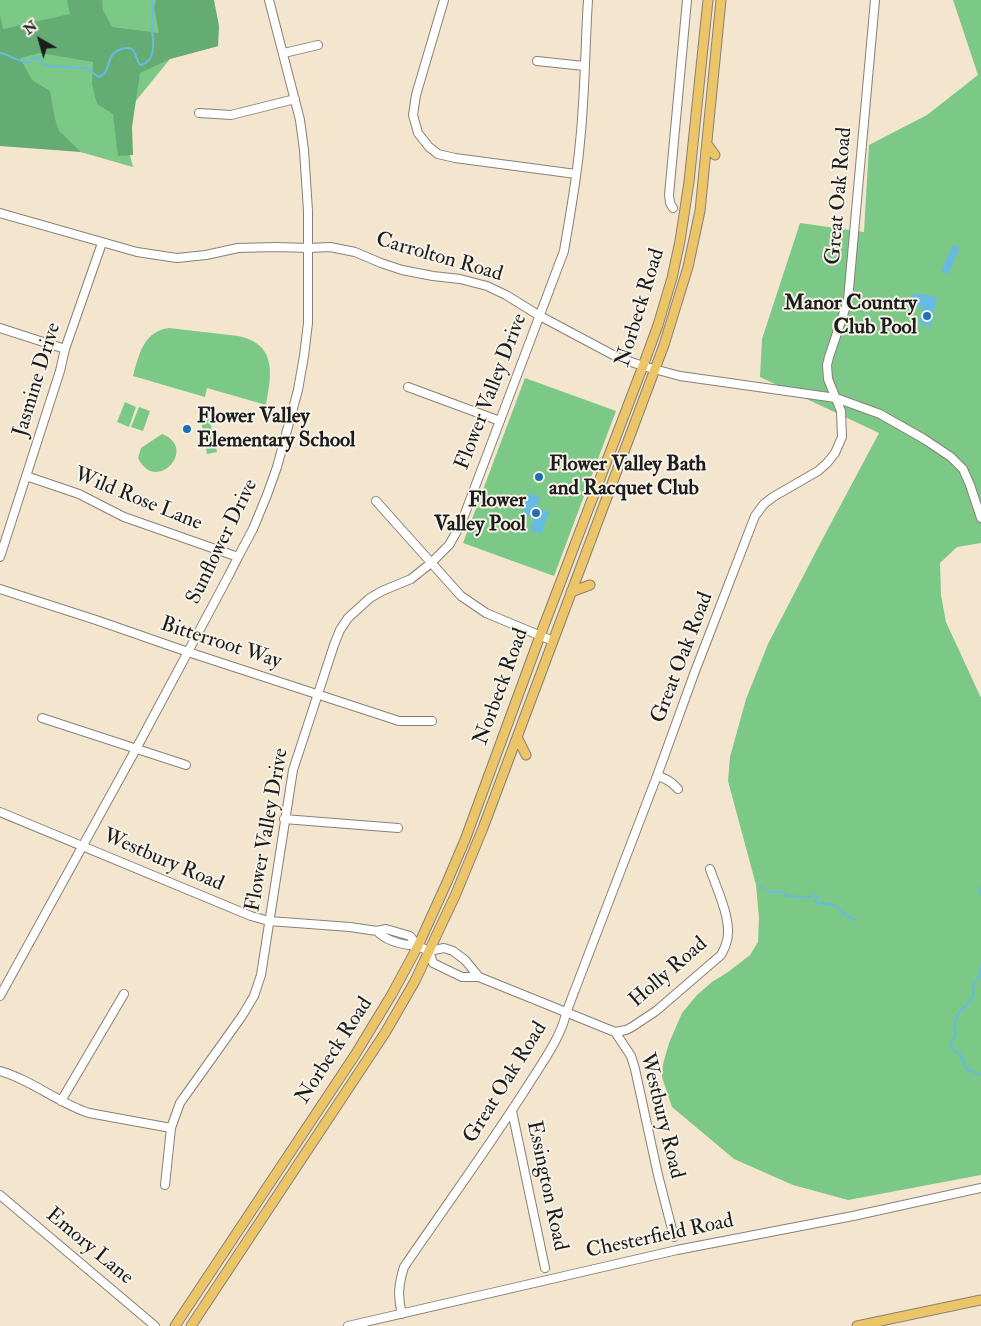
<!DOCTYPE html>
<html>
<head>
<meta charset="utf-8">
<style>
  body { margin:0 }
  #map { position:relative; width:981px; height:1326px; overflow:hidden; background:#f4e5cf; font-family:"IM FELL Double Pica",serif }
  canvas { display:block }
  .north { position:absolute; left:15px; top:15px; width:50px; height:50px; -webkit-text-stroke:4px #f7f3e8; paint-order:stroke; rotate:322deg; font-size:14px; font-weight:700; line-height:20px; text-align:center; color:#1c1c1c }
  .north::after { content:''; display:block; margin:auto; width:18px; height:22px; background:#1c1c1c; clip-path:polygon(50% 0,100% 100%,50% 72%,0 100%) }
</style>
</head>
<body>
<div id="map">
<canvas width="981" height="1326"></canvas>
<div class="north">N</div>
</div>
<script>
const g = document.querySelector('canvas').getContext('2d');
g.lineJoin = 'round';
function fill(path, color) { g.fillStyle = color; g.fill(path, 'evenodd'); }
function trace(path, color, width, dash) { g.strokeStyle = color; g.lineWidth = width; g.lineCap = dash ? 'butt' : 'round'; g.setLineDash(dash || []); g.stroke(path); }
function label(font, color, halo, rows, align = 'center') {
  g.font = font + ' "IM FELL Double Pica",serif'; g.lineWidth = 4; g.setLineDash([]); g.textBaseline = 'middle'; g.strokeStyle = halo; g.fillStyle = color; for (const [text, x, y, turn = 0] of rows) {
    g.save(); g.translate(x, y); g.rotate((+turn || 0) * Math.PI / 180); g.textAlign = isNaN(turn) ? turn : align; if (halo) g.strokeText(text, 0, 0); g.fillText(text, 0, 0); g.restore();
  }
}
const green = new Path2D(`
  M0,0H206L218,46L170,59L121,119L133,167L0,129Z
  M953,0H981V543L957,547L940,563L941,595L946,622L981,698V1175L848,1200L793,1185L734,1159L672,1107L662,1077L663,1064L669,1043L682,1013L697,995L712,982L728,972L750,955L758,942L759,918L756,885L728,781L730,757L746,699L768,644L822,540L879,433L760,377L762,339L800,223L864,232L869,145L927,115L978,75Z
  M169,328L238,336C277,344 272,374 266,405L207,388L205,397L133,376C139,354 144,331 169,328Z
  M525,378L616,411L554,576L463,543Z
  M125,402L136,407L129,427L117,422Z
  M139,407L150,411L143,431L131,427Z
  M209,417L217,452L207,454L201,420Z
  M162,434C199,448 156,495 138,458L141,448Z`);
const forest = new Path2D(`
  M67,0H102L103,10L112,27L159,33L154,8L156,0H214L219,26L218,46L170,59L140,73L132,127L133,155L118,156L113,114L97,104L92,84L93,62L40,53L20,58L32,80L50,91L55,119L59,131L81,152L0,146V15L3,29L70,14Z`);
const water = new Path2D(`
  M953,245L960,248L948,274L941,271Z
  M913,293L937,297L931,327L919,324L922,307L911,305Z
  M529,493L540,497L537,508L549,512L541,534L530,530L534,518L522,514Z`);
const stream = new Path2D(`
  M0,53C11,55 18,63 30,62L32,59L39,57L42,63L45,65L55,67L87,68L97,76L99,77C100,76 102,76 103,75C111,68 105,56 121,49C125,48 130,47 133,50C136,54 137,61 140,65H142C157,58 153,42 152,29C152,19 154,10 152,0
  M758,885L764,889
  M979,887L981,895
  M769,892H782L786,896L808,897L815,895L818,897L815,901L817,903L828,904L835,906L841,910L843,914L855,920
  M981,966L980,977L974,982L973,997L957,1015L954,1026L956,1035L951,1043L952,1049L960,1054L963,1061L967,1069L981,1075`);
const minor = new Path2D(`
  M444,0L416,95L413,115L418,133L429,147L438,154L455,158L576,174
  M284,53L318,45
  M537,61L584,66
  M199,113L231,115L295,99
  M673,208L670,203L669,195L687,0
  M0,213L137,252L177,258L206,255L238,248L276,247L309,248L330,247L355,252L381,263L402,270L433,276L460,279L487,286L506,295L540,316L617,357L643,366L680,376L836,398L880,414L924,439L951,457L963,469L970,485L981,518
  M0,328L65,349
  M408,387L500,421
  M26,476L79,494L124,517L238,557
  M376,501L461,596L486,613L553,641
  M0,557L60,371L65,349L102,243
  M0,589L96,620L188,652L399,721H432
  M42,718L186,765
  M657,776C666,778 672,782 678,789
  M0,812L251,916L269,921L350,927L377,931L386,929L410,936L418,946L429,951L444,948L453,951L465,960L479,977
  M284,819L398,828
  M377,931C387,942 403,945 418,946
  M429,951L433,963L462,977H479L615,1032L631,1056L635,1069L658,1175L674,1237
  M0,996L136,749L229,575L238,557L253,529L267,495L277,467L298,390L304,356L308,323V211L304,150L300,120L269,0
  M615,1032L626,1030L632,1027L656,1011L721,955C723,951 725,948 726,944C734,923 717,890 710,869
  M0,1071C32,1080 58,1103 89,1113L171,1128
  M61,1101L124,994
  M512,1111L545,1268
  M165,1185L171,1128L180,1103L242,1016L254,996L261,975L293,770L334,645L340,630L348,618L370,598L382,591L411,579L431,563L449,545L461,524L564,251C570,215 577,178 580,142C585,95 585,47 588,0
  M0,1195L155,1326
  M402,1314C397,1296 399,1283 404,1267C445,1207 488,1148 527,1087C540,1066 562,1036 566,1013L657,776L694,674L755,516L764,504L773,497L818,471L827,463L835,453L842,437L841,411L828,379L827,365L829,357L848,300L875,0
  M348,1326L677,1250L853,1216L981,1188`);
const major = new Path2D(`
  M707,144L715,155
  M571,592L590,585
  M517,737L526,755
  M175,1326L355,1055L392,994L418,946L447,882L465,840L540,636L643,366L658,325L672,278L680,241L689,182L708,0
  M191,1326L385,1033L415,981L429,951L455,896L483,828L664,345L688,267L700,211L721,0
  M857,1326L981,1300`);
const markers = [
  [927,316,5,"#1f6fb2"],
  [187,429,5,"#1f6fb2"],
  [539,477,5,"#1f6fb2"],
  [536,513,5,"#1f6fb2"]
];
const streetNames = [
  ["Great Oak Road",840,196,-85],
  ["Carrolton Road",439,258,16],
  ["Norbeck Road",641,308,-73],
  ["Jasmine Drive",38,380,-73],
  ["Flower Valley Drive",492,392,-69],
  ["Wild Rose Lane",138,500,22],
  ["Sunflower Drive",223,542,-64],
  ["Bitterroot Way",221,644,18],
  ["Great Oak Road",683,658,-69],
  ["Norbeck Road",502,687,-70],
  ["Flower Valley Drive",268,830,-80],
  ["Westbury Road",163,861,23],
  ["Holly Road",669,973,-41],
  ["Norbeck Road",335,1051,-57],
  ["Great Oak Road",506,1083,-58],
  ["Westbury Road",661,1116,76],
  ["Essington Road",546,1186,78],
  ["Chesterfield Road",660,1237,-12],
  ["Emory Lane",89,1247,40]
];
const poiNames = [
  ["Manor Country",917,304],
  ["Club Pool",917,328],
  ["Flower Valley",197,417,"left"],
  ["Elementary School",197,441,"left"],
  ["Flower Valley Bath",549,465,"left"],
  ["and Racquet Club",549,489,"left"],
  ["Flower",526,501],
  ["Valley Pool",526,525]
];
fill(green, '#7cc887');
fill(forest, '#65ac74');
fill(water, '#67bbe3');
trace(stream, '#67bbe3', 2);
trace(minor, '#888076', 10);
trace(major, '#888076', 11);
trace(minor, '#fff', 8);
trace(major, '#edc569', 9);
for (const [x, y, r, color] of markers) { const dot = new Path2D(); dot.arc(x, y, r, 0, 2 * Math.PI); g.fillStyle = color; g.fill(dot); trace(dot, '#f7f3e8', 2); }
label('21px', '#1c1c1c', '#f7f3e8', streetNames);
label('bold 21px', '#1c1c1c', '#f7f3e8', poiNames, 'right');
</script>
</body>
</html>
